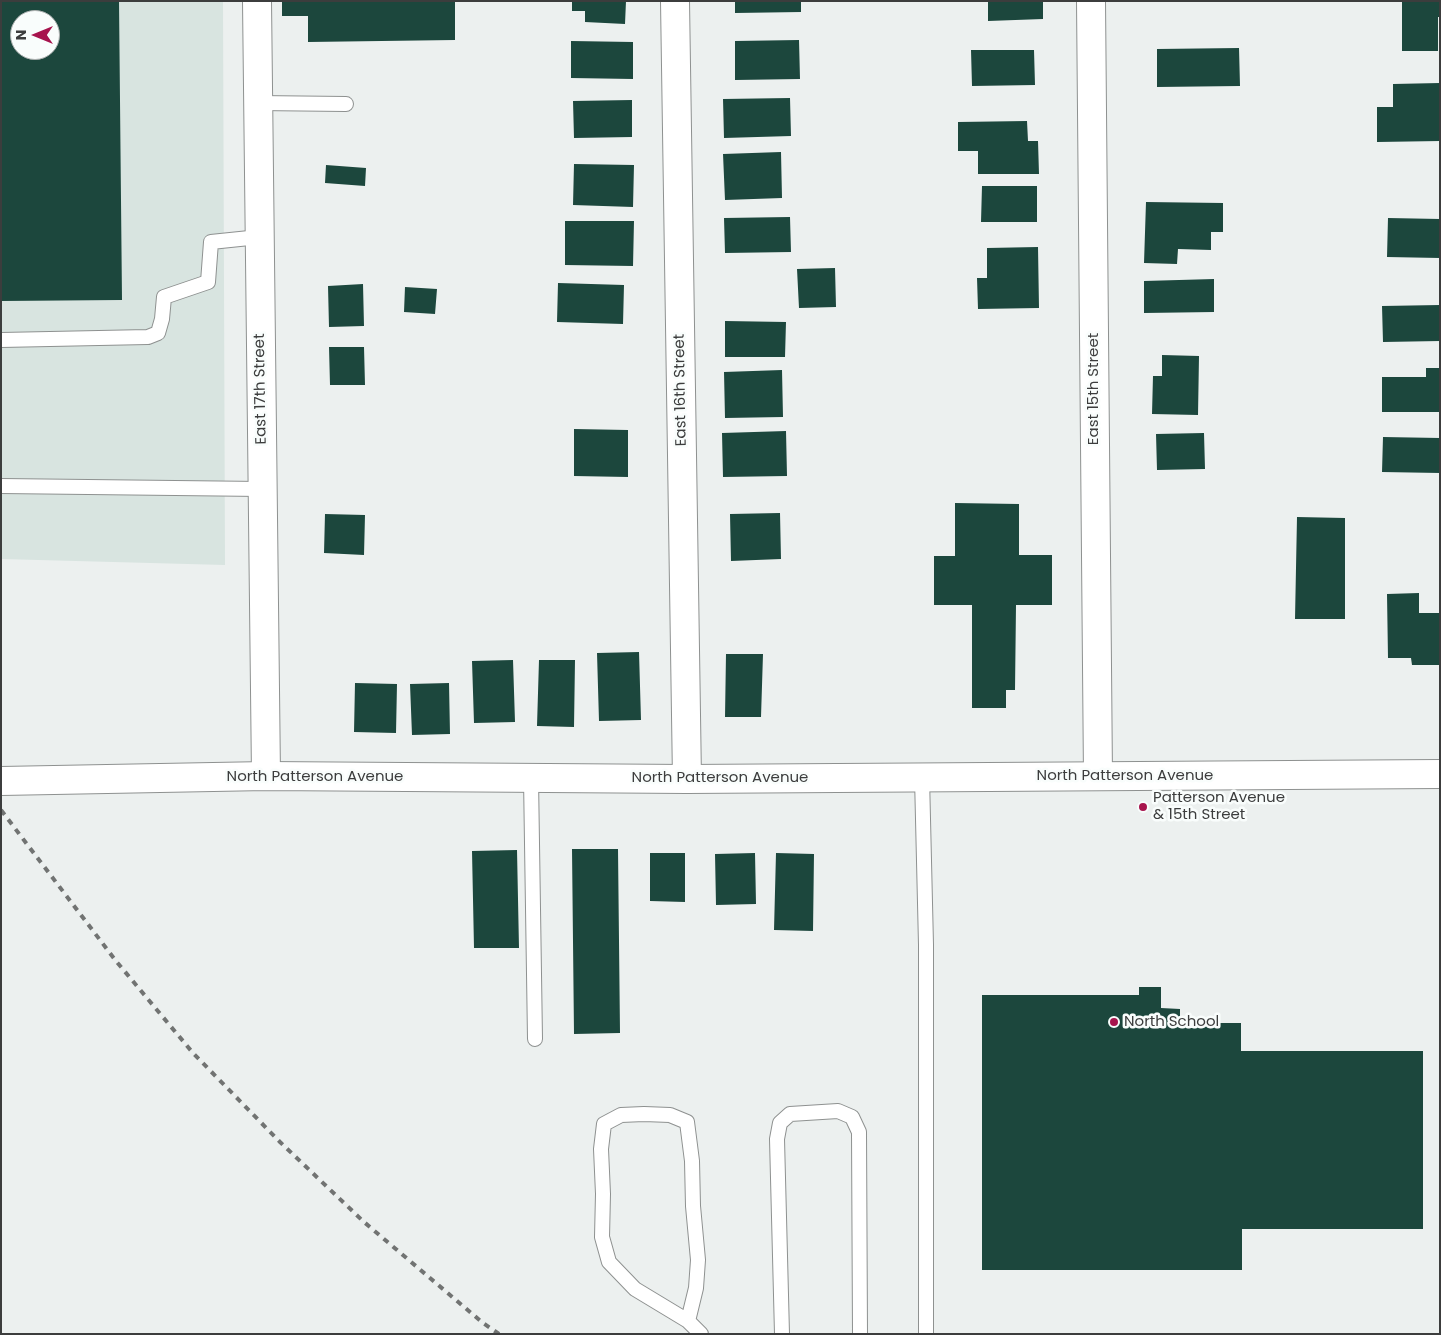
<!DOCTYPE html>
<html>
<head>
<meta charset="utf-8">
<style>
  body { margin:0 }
  #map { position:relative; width:1441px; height:1335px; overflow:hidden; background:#ecf0ef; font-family:Poppins,sans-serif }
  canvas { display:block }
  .frame { position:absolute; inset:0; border:2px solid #3c3d3d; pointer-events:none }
  .north { position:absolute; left:10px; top:10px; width:50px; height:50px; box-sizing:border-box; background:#f9fdfc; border:1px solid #adb0b0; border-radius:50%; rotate:270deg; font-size:14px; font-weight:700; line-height:20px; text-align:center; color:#3c3d3d }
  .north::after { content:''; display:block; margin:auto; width:18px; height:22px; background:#a7144d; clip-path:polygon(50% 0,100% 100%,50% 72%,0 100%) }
</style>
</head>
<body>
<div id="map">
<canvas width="1441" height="1335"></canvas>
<div class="frame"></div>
<div class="north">N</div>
</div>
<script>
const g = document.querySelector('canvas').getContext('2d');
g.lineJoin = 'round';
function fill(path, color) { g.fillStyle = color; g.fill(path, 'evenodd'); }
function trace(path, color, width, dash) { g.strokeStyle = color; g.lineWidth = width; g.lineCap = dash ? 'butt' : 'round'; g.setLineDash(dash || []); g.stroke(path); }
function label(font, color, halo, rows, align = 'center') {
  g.font = font + ' Poppins,sans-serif'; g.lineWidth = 5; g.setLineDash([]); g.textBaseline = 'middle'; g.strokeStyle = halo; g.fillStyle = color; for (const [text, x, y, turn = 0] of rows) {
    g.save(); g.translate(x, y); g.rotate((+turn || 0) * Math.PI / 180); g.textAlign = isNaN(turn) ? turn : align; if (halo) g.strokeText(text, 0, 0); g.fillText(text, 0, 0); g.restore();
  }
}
const built = new Path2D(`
  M1,1H223L225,565L1,559ZM20,20H50V50H20Z`);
const building = new Path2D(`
  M1,1H119L122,300L1,301ZM20,20H50V50H20Z
  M282,1H455V40L308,42V16H282Z
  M572,1H626L625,24L585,22V11H572Z
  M735,1H801V12L735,13Z
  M988,1H1043V19L988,21Z
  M1402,1H1440V17H1438V51H1402Z
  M799,40L800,79L735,80V41Z
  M571,41L633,42V79L571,78Z
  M1239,48L1240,86L1157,87V49Z
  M971,50H1034L1035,85L972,86Z
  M1440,83V141L1377,142V107H1393V84Z
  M790,98L791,136L724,138L723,99Z
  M632,100V137L574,138L573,101Z
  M1027,121L1028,141H1038L1039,174H978V151H958V122Z
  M781,152L782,198L725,200L723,154Z
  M574,164L634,165L633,207L573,205Z
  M326,165L366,168L365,186L325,183Z
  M982,186H1037V222H981Z
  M1146,202L1223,203V232H1211V250L1178,249L1177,264L1144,263Z
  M790,217L791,252L725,253L724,218Z
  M1388,218L1440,219V258L1387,257Z
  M565,221H634L633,266L565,265Z
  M1038,247L1039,308L978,309L977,278H987V248Z
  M835,268L836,307L799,308L797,269Z
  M1214,279V312L1144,313V281Z
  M558,283L624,285L623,324L557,322Z
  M363,284L364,326L329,327L328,286Z
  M405,287L437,289L435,314L404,312Z
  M1440,305V341L1383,342L1382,306Z
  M725,321L786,322L785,357H725Z
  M329,347H364L365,385H330Z
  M1162,355L1199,356L1198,415L1152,414L1153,376H1162Z
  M1426,368H1440V412H1382V377H1426Z
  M782,370L783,417L725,418L724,372Z
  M574,429L628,430V477L574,476Z
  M786,431L787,476L723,477L722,433Z
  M1204,433L1205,469L1157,470L1156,434Z
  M1383,437L1440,438V473L1382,472Z
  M955,503L1019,504V555H1052V605H1016L1015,690H1006V708H972V605H934V556H955Z
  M780,513L781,559L731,561L730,514Z
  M325,514L365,515L364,555L324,553Z
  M1297,517L1345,518V619H1295Z
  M1419,593V613H1440V665H1412L1411,658H1388L1387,594Z
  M639,652L641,720L599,721L597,653Z
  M726,654H763L761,717H725Z
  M513,660L515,722L474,723L472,661Z
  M539,660H575L574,727L537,726Z
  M355,683L397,684L396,733L354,732Z
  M449,683L450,734L412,735L410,684Z
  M572,849H618L620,1033L574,1034Z
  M517,850L519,948H474L472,851Z
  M650,853H685V902L650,901Z
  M755,853L756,904L716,905L715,854Z
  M776,853L814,854L813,931L774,930Z
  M1139,987H1161V1008L1180,1009V1023H1241V1051H1423V1229H1242V1270H982V995H1139Z`);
const service = new Path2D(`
  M257,103L346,104
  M1,340L148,337L158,333L162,319L164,297L208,282L211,242L259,237
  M1,486L262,489
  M922,777L926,945V1334
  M531,778L535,1039
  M688,1321L696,1288L698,1260L693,1206L692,1161L687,1122L670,1115L644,1114L621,1115L604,1124L601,1149L603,1194L602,1237L609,1262L635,1289L688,1321L701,1334
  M782,1334L777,1139L780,1123L790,1114L838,1111L852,1117L859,1132L860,1334`);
const minor = new Path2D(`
  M257,1L266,776
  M675,1L687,779
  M1091,1L1098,776`);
const secondary = new Path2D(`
  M1,781L266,776L687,779L1440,774`);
const rail = new Path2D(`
  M1,810L116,961L193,1053L280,1142L364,1222L483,1323L499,1334`);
const markers = [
  [1143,807,5,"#a7144d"],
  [1114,1022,5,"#a7144d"]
];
const streetNames = [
  ["East 17th Street",261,389,-91],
  ["East 15th Street",1094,389,-90],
  ["East 16th Street",681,390,-91],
  ["North Patterson Avenue",1125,776],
  ["North Patterson Avenue",315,777],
  ["North Patterson Avenue",720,778]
];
const poiNames = [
  ["Patterson Avenue",1153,798],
  ["& 15th Street",1153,815],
  ["North School",1124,1022]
];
fill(built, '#d8e4e0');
fill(building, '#1c473d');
trace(service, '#8e9190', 16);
trace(minor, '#8e9190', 30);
trace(secondary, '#8e9190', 30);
trace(service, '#fff', 14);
trace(minor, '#fff', 28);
trace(secondary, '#fff', 28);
trace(rail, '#717372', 4, [6, 6]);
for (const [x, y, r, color] of markers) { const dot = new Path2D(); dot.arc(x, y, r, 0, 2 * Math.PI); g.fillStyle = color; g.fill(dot); trace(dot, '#f9fdfc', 2); }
label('15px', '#3c3d3d', '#f9fdfc', streetNames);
label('15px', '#3c3d3d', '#f9fdfc', poiNames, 'left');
</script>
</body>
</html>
